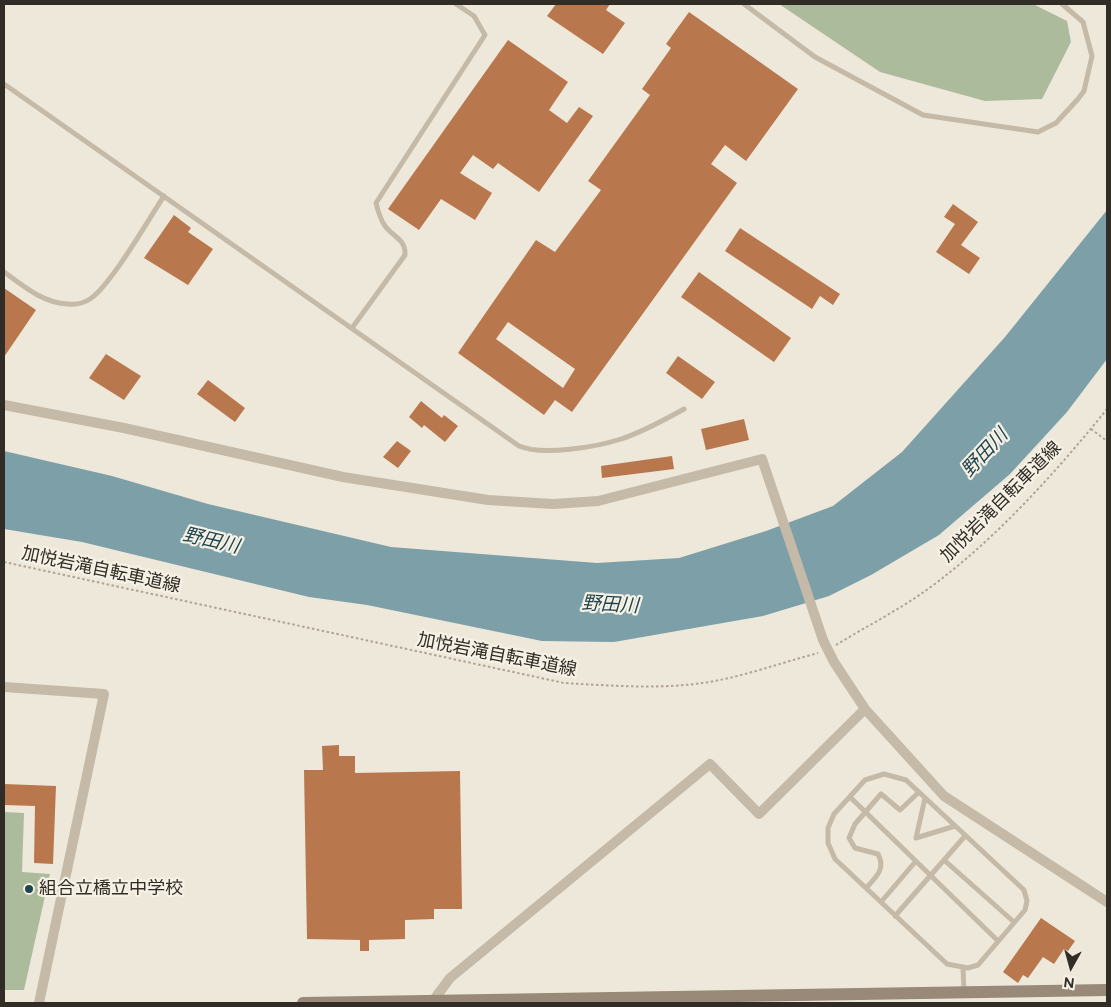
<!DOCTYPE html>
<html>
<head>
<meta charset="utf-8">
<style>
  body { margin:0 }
  #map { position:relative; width:1111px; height:1007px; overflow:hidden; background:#eee8da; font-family:Figtree,sans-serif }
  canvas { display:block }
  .frame { position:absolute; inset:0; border:5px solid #322c27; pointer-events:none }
  .north { position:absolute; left:1046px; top:942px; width:50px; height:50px; -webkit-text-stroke:4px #f6f1e5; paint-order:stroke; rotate:187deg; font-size:14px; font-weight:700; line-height:20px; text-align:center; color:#322c27 }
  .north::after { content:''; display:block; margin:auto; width:18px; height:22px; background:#322c27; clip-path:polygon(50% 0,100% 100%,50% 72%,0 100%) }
</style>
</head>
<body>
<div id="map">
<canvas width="1111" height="1007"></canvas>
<div class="frame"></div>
<div class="north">N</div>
</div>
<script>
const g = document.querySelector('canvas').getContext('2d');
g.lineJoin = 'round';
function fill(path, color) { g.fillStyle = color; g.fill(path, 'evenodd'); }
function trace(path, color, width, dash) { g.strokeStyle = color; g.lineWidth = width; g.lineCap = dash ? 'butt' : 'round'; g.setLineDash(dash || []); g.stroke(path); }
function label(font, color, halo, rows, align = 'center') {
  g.font = font + ' Figtree,"Noto Sans JP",sans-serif'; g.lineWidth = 4.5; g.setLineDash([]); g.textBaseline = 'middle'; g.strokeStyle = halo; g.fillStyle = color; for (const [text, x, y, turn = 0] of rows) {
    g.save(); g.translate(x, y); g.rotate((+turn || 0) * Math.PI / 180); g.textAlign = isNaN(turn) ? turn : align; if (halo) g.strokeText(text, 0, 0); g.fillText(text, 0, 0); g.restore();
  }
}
const green = new Path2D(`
  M779,4H1033L1067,21L1071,42L1042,99L985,101L880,72Z
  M4,812L24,813L22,872L50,874L24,990H4Z`);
const water = new Path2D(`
  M1107,210V359L1067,412L1010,474L939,535L871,575L829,596L763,616L614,642L542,641L367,605L309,597L82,542L4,529V451L112,476L208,504L391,547L597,563L679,558L766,531L833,506L902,452L1005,337Z`);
const building = new Path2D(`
  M556,4H610L606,10L625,23L603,54L547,16Z
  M689,12L798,89L746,161L725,145L711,164L737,183L572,412L555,400L544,415L458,353L536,240L555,252L601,190L588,181L650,95L642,89L671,48L666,44ZM508,322L575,369L563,388L496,339Z
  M508,40L568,82L549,110L567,123L579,107L593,116L539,192L498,163L493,169L473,155L460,173L492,193L475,220L441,199L419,230L388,209Z
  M953,204L978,222L961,245L980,258L969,274L936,252L955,224L944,217Z
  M174,215L191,228L188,232L213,249L188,285L144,258Z
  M740,228L840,294L833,305L820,296L812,309L725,251Z
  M699,272L791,338L774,362L681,297Z
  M4,288L36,310L4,357Z
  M106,354L141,376L124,400L89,378Z
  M678,356L715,382L702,399L666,373Z
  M208,380L245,408L235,422L197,394Z
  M421,401L442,418L444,415L458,426L445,442L424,425L422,428L409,417Z
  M744,419L749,440L706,450L701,429Z
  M397,441L411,451L398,468L383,457Z
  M672,456L674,469L602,478L601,466Z
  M339,745V756H355V773L460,771L462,909H434V919L405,920V939L369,940V951H360V940L307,939L304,770H323L322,746Z
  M4,784L56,786L53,864L34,863L35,806L4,805Z
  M1041,918L1075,941L1068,951L1064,949L1054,964L1043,957L1028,978L1023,975L1018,983L1003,972Z`);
const path = new Path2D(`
  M1091,429L1107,441
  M4,562L564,683C618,686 675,691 729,678C759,671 788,661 818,653
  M836,645C862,629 889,615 915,598C985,551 1054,475 1107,409`);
const lane = new Path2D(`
  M744,4L815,57L923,115L1038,132L1056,123L1078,99L1084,91L1092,56L1083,22L1062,4
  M4,84L519,446C542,456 597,447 621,439C643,432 664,420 684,409
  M4,272C23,286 43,303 68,304C75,305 84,303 90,299C111,285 148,220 164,196
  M352,328L405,255C406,239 393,237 385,226C380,219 378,211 376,203L485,35L474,16L456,4
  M884,774L906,780L1024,890L1027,901L1025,910L978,965L968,968L947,964L835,859L828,843V828L834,814L865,780Z
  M850,797L998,941
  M925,798L916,838L955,826
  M944,860L1014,922
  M866,888C876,877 886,869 878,854L855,848L849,838L855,824L881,794L900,810L919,792
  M881,902L916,861
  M895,916L965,836
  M963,968L964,992`);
const street = new Path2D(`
  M4,405L124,428L343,477L488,500L553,504L598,501L762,459L823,640L834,662L865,709L944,796L1107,902
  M4,687L104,694L39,1003
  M433,1001L450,978L710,764L759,814L865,709`);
const secondary = new Path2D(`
  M303,1003L1107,990`);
const markers = [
  [29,889,5,"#21454f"]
];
const streetNames = [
  ["加悦岩滝自転車道線",1001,502,-45],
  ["加悦岩滝自転車道線",101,570,12],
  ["加悦岩滝自転車道線",497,655,11]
];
const poiNames = [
  ["組合立橋立中学校",39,889]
];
const waterNames = [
  ["野田川",985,453,-47],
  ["野田川",211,541,13],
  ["野田川",610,605,3]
];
fill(green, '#acbb9b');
fill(water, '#7c9fa8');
fill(building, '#b9774d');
trace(path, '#b0a392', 2, [2.5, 2.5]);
trace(lane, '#c5b9a7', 5);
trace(street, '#c5b9a7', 10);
trace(secondary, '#988979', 12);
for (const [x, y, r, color] of markers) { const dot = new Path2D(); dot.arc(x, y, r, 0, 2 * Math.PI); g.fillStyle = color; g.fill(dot); trace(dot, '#f6f1e5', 2); }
label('18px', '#322c27', '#f6f1e5', streetNames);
label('18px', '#322c27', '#f6f1e5', poiNames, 'left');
label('italic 19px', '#21454f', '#f6f1e5', waterNames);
</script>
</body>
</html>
